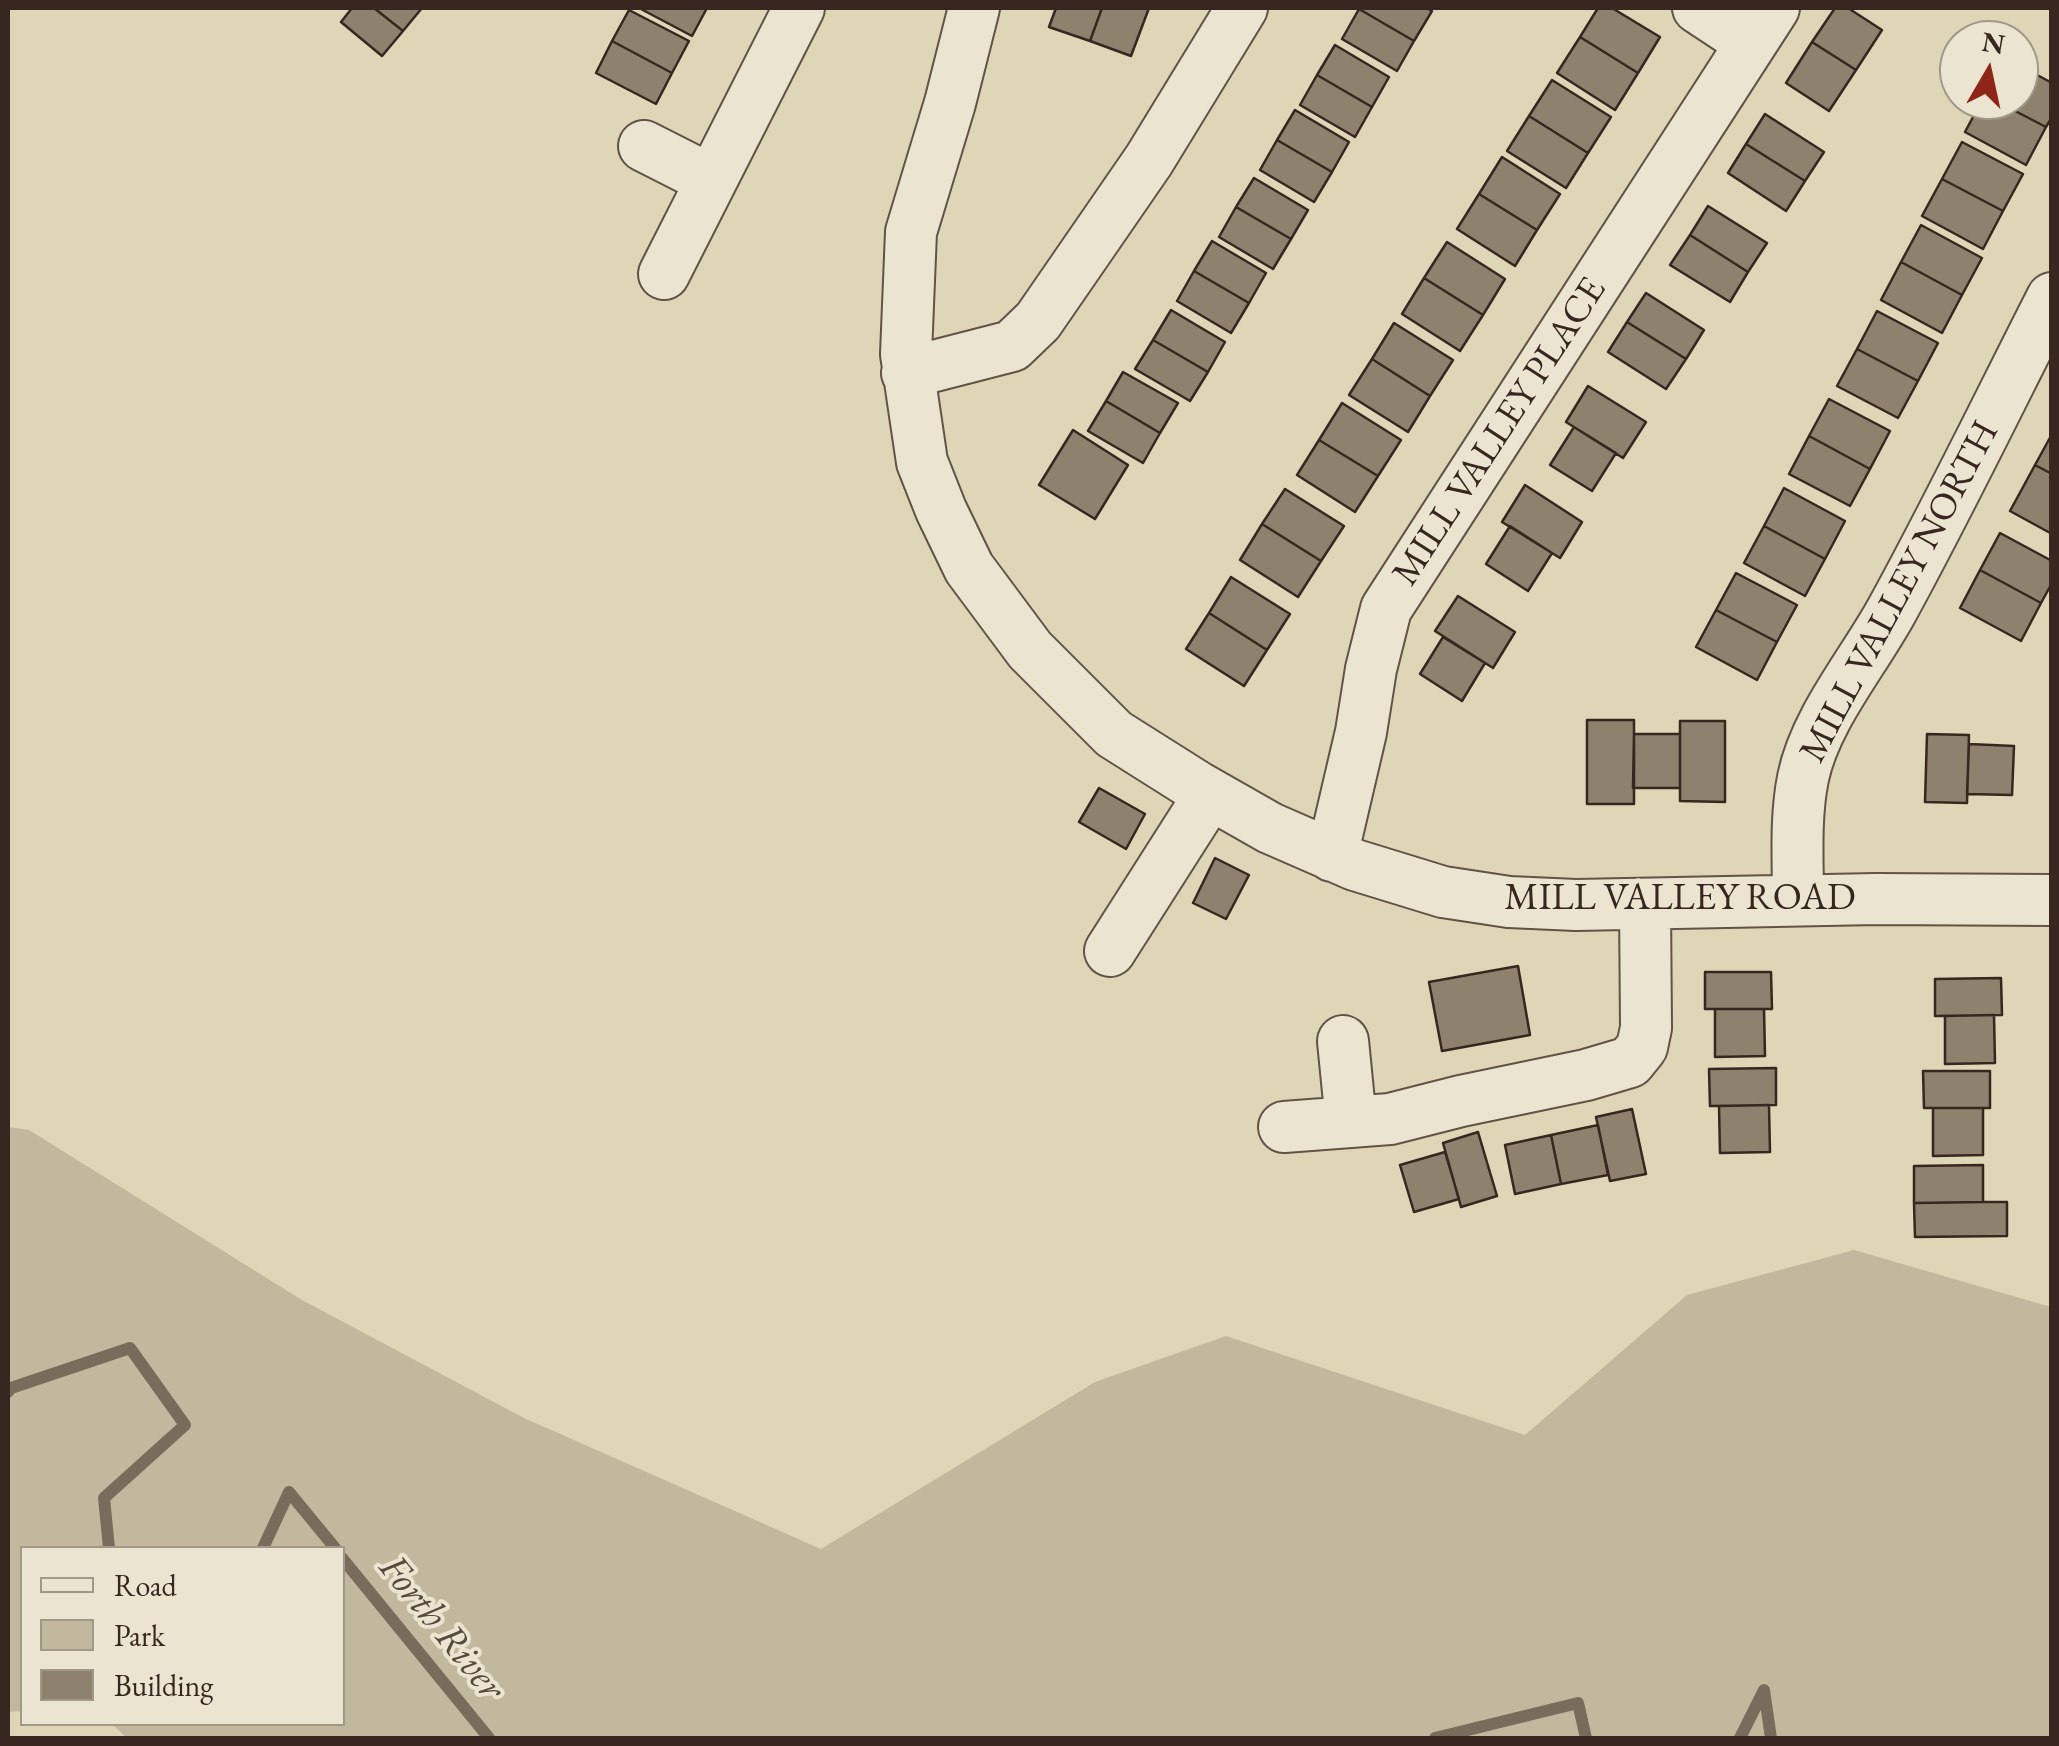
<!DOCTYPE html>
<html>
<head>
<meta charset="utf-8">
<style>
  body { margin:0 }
  #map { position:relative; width:2059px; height:1746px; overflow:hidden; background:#dfd6b7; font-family:"EB Garamond",serif }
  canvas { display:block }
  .frame { position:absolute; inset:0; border:10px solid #372720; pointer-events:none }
  .legend { position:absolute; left:20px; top:1546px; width:325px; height:180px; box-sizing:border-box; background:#eae4d0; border:2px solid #a2988a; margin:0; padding:12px 18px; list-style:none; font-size:30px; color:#372720 }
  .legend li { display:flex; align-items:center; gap:20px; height:50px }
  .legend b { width:50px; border:2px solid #a2988a }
  .north { position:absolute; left:1939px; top:20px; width:100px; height:100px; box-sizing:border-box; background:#eae4d0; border:2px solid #a2988a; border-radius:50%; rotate:9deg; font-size:28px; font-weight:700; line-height:40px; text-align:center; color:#372720 }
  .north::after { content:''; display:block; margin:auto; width:35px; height:45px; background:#8f2418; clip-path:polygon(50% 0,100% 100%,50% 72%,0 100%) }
</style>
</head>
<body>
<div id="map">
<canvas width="2059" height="1746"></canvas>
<div class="frame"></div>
<ul class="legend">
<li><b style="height:12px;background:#eae4d0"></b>Road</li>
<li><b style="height:28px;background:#c2b89d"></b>Park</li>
<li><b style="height:28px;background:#8e826f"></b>Building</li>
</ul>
<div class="north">N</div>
</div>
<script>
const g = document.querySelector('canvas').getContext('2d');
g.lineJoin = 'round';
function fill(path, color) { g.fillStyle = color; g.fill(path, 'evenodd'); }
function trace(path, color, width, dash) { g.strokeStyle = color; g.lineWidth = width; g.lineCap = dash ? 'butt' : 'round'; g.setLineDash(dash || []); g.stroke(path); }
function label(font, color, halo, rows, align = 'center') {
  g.font = font + ' "EB Garamond",serif'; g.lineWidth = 8; g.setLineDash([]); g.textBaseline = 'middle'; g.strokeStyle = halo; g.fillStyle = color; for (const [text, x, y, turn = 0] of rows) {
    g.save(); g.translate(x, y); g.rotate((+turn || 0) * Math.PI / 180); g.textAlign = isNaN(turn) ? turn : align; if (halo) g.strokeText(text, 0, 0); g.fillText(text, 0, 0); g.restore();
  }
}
const green = new Path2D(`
  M8,1127L29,1130L302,1300L524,1418L821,1549L1095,1382L1226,1336L1525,1435L1687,1295L1854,1250L2051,1307V1738H127L112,1724H342V1548H22V1711L8,1712Z`);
const stream = new Path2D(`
  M8,1392L11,1388L130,1348L185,1425L104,1498L109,1548
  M263,1548L289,1492L335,1548
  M342,1558L489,1738
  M1435,1738L1578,1703L1586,1738
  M1740,1738L1764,1690L1771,1738`);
const building = new Path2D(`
  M352,8H374L403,31L382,56L341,22Z
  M374,8H422L403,31Z
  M639,8H707L692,36Z
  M1056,8H1102L1090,41L1049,27Z
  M1102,8H1149L1131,56L1090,41Z
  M1361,8H1426L1432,11L1414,41L1359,9Z
  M1598,8H1612L1660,37L1638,73L1580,37Z
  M1835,8H1848L1882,30L1856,70L1812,42Z
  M1359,9L1414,41L1397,71L1342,39Z
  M629,10L689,41L672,73L612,41Z
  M1580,37L1638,73L1615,110L1557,73Z
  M612,41L672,73L656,104L596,73Z
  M1812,42L1856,70L1829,111L1786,83Z
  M1335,45L1389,77L1372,107L1317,75Z
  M2019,65L2052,83V117L2046,127L1994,100H2019Z
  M1317,75L1372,107L1355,137L1300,105Z
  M1552,80L1611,117L1588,153L1529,116Z
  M1982,100H1994L2046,127L2026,165L1965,132Z
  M1295,110L1349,142L1332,172L1277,140Z
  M1765,114L1824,152L1805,181L1746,144Z
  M1529,116L1588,153L1566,188L1507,151Z
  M1277,140L1332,172L1314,202L1260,170Z
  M1962,142L2023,174L2003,211L1942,179Z
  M1746,144L1805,181L1786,211L1728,173Z
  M1502,157L1560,194L1537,230L1479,194Z
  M1254,178L1308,210L1291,239L1236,207Z
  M1942,179L2003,211L1983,249L1922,216Z
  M1479,194L1537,230L1515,266L1457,229Z
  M1708,206L1767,243L1748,272L1690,235Z
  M1236,207L1291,239L1273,269L1219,237Z
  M1921,225L1982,258L1962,295L1901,262Z
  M1690,235L1748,272L1730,302L1670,265Z
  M1212,241L1266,273L1249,303L1194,271Z
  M1447,242L1505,279L1483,315L1424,278Z
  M1901,262L1962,295L1942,333L1881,300Z
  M1194,271L1249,303L1231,333L1177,301Z
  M1424,278L1483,315L1460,351L1402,314Z
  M1646,293L1704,330L1686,359L1627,322Z
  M1171,310L1225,342L1208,372L1153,340Z
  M1877,311L1938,343L1918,381L1857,349Z
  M1627,322L1686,359L1666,389L1608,352Z
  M1394,323L1453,360L1430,396L1372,359Z
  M1153,340L1208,372L1190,401L1135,369Z
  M1857,349L1918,381L1898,418L1837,386Z
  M1372,359L1430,396L1408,432L1349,395Z
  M1123,372L1178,403L1160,433L1106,401Z
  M1588,386L1646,422L1623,458L1566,422Z
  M1829,399L1890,431L1870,469L1809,436Z
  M1106,401L1160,433L1143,463L1088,431Z
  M1342,403L1401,440L1378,476L1319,440Z
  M1574,427L1616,453L1592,491L1550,465Z
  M1073,430L1128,465L1095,519L1039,485Z
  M2052,434V474L2035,465Z
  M1809,436L1870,469L1850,506L1789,474Z
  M1319,440L1378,476L1355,512L1297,475Z
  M2035,465L2052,474V534L2010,511Z
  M1525,485L1582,522L1560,558L1502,522Z
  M1784,488L1845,521L1825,559L1764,526Z
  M1285,489L1344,526L1321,561L1262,524Z
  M1262,524L1321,561L1298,597L1240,560Z
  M1510,526L1552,553L1528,591L1486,564Z
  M1764,526L1825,559L1805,596L1744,563Z
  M2000,533L2052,561V583L2041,603L1980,570Z
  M1980,570L2041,603L2021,641L1960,608Z
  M1736,573L1797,605L1777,642L1716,610Z
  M1231,577L1290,614L1267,650L1209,613Z
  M1458,596L1515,632L1493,668L1435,631Z
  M1716,610L1777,642L1757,680L1696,647Z
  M1209,613L1267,650L1244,686L1186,649Z
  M1443,637L1485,663L1462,701L1420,674Z
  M1587,720H1634V804H1587Z
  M1680,721H1725V802L1680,801Z
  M1634,734H1680V788H1633Z
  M1927,734L1969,735L1967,803L1925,802Z
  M1969,744L2014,746L2012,795L1967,794Z
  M1099,788L1145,814L1126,849L1079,822Z
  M1215,858L1249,875L1226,919L1193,903Z
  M1518,966L1530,1035L1442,1051L1429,982Z
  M1705,972H1771L1772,1009H1705Z
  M2001,978L2002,1015L1935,1016V979Z
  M1715,1009H1764L1765,1056L1715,1057Z
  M1994,1015L1995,1063L1945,1064V1016Z
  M1776,1068V1105L1710,1106L1709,1069Z
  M1923,1071H1990V1108H1924Z
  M1769,1105L1770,1152L1720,1153L1719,1106Z
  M1933,1108H1983V1155L1933,1156Z
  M1632,1109L1646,1174L1610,1181L1596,1117Z
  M1598,1125L1608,1175L1561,1184L1551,1135Z
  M1478,1132L1497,1196L1461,1207L1443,1143Z
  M1551,1135L1561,1184L1515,1194L1505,1145Z
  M1445,1152L1459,1199L1414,1212L1400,1165Z
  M1983,1165V1202L1914,1203V1166Z
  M1983,1202H2007V1236L1915,1237L1914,1203Z`);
const minor = new Path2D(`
  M974,8L950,103L911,232L906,354L922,462L941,510L969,568L1030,650L1114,734L1198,787L1270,828L1355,865L1443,892L1509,902L1576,905L1876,899L2052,900
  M1698,8L1751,43
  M644,146L711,180
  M664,274L799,8
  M907,373L1012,346L1038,321L1149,160L1242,8
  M1332,856L1361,732L1371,669L1386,609L1774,8
  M1798,900C1798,860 1795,818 1803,778C1815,719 1863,663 1892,610C1948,508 1999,402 2052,298
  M1110,951L1210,794
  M1343,1041L1351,1122
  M1284,1127L1390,1119L1461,1101L1586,1075L1630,1062L1642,1047L1646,1028L1645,904`);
const streetNames = [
  ["MILL VALLEY PLACE",1500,432,-57],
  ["MILL VALLEY NORTH",1900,592,-62],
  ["MILL VALLEY ROAD",1680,899]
];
const waterNames = [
  ["Forth River",441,1628,51]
];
fill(green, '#c2b89d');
trace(stream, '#7a6c5c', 12);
fill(building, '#8e826f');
trace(building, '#372720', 2.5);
trace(minor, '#615346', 54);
trace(minor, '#eae4d0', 50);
label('38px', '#372720', '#eae4d0', streetNames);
label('italic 40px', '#584a3e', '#eae4d0', waterNames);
</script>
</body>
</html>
